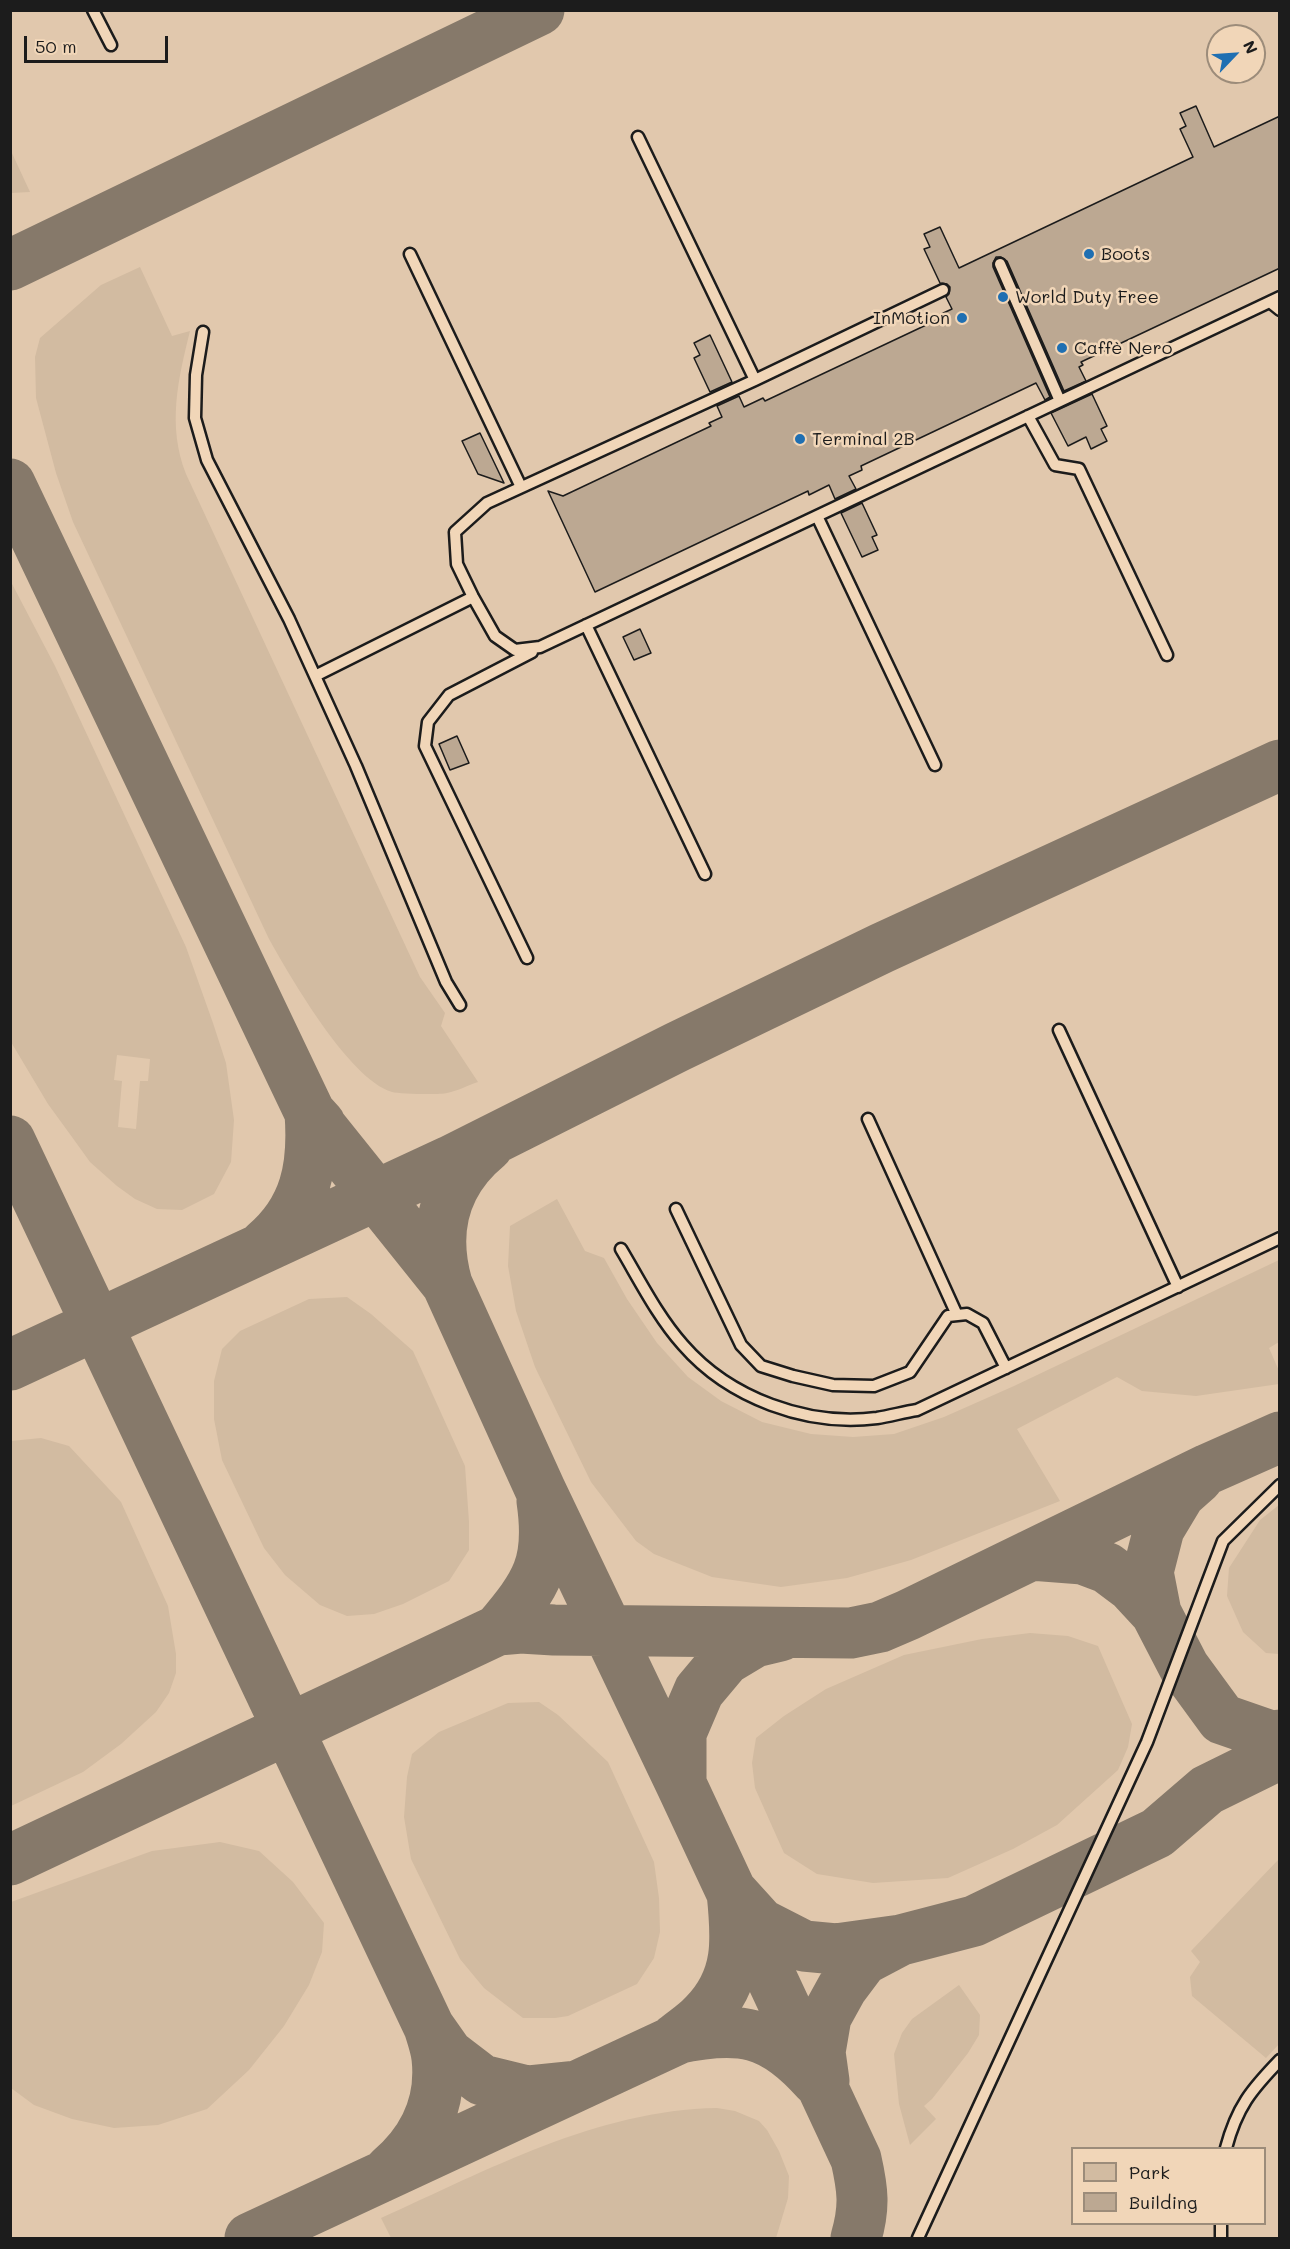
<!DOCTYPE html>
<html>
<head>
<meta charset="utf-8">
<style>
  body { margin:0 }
  #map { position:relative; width:1290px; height:2249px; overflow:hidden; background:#f1d6b8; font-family:Mali,sans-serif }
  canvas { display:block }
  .frame { position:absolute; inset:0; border:12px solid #1c1c1c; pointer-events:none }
  .legend { position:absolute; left:1071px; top:2147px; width:195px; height:78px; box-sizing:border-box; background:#f1d6b8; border:2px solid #9c8c7a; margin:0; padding:8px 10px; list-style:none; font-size:18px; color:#1c1c1c }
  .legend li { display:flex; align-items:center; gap:12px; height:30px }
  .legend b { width:30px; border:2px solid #9c8c7a }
  .north { position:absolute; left:1206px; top:24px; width:60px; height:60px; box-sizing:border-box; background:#f1d6b8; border:2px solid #9c8c7a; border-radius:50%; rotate:65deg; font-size:16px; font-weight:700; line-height:24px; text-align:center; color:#1c1c1c }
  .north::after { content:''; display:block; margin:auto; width:21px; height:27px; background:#1f6fb2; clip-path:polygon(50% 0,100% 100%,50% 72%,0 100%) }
  .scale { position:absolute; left:24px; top:36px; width:144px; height:27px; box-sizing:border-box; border:3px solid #1c1c1c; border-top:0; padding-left:8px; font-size:18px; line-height:21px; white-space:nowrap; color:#1c1c1c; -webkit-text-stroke:4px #f1d6b8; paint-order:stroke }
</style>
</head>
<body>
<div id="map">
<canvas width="1290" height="2249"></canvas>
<div class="frame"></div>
<ul class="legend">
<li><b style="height:16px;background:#d2bba1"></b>Park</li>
<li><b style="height:16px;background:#bca892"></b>Building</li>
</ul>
<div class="north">N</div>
<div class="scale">50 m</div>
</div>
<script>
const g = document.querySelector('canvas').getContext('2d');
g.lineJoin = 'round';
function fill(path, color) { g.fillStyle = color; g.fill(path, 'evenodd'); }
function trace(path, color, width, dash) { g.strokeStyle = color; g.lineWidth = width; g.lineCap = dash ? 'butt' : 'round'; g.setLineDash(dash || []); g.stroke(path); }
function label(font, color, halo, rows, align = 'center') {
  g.font = font + ' Mali,sans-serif'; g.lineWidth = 5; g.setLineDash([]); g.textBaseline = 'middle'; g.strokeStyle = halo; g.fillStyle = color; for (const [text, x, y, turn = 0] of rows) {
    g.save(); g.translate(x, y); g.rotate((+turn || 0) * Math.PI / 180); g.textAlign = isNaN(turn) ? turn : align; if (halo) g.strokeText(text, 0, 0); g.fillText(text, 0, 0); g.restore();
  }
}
const built = new Path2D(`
  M11,11H1279V2238H11ZM1218,36H1254V72H1218ZM1072,2148H1264V2224H1072Z`);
const green = new Path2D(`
  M10,151H11L30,192L11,193Z
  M140,267L172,336L190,331C178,379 167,426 186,474L420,977L445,1013L441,1026L478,1082C468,1085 458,1091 447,1093C440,1095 399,1094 392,1092C349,1079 291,978 269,939L73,522L56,473L36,398L35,357L40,338L101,285Z
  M10,580L55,666L186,947L213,1023L226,1063L234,1120L231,1162L214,1194L182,1210L157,1209L135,1199L117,1186L90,1162L72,1137L48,1104L11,1042ZM117,1055L150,1059L148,1081H140L136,1129L118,1127L122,1081L114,1080Z
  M557,1199L585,1251L604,1258L627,1299L657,1343L688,1377L721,1401L762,1422L811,1434L853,1437L894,1434L944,1417L1014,1386L1279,1260V1342L1269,1348L1279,1371V1384L1196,1396L1142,1391L1117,1377L1017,1429L1060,1501L911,1560L847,1578L781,1587L712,1577L654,1554L636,1541L591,1482L535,1367L516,1311L508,1266L510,1226Z
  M347,1297L371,1314L413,1351L465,1466L469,1522V1550L449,1581L403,1604L374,1614L347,1616L320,1605L285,1575L264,1548L222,1460L214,1419V1381L222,1349L240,1331L309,1299Z
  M41,1438L69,1446L121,1502L168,1606L176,1654V1673L169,1693L156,1712L121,1744L83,1772L11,1806V1441Z
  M1279,1505V1654L1266,1653L1243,1632L1227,1596L1229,1568L1260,1520Z
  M1030,1633L1068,1636L1098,1646L1132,1724L1128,1747L1118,1770L1057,1825L1013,1849L948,1878L873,1883L817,1874L784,1853L755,1788L752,1763L756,1738L784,1716L826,1689L904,1655L982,1639Z
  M539,1702L558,1715L608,1762L654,1862L659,1898L660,1932L654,1958L637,1984L568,2016L555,2018H523L484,1988L460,1959L411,1859L404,1817L407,1777L412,1754L439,1732L508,1703Z
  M220,1842L259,1851L293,1882L324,1923L322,1952L309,1985L284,2026L249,2070L207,2109L158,2125L114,2128L72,2119L34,2105L11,2088V1902L152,1851Z
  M1279,1859V2044L1266,2058L1192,1996L1190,1977L1200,1962L1191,1951Z
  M959,1985L980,2015L979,2035L968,2053L932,2099L924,2106L936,2119L910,2145L899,2104L894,2054L902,2033L912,2019Z
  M717,2108L735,2111L759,2121L767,2130L779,2151L789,2176L788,2198L776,2238H391L381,2218C488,2170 597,2110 717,2108Z`);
const taxiway = new Path2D(`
  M10,265L539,10
  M10,484L310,1113L447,1284L540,1489L681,1784L856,2159C863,2190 865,2207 856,2238
  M10,1141L429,2027L448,2054L482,2080L527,2091L576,2086
  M264,1245C306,1210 314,1166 310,1113L320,1124
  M443,1279L447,1284C432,1231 444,1182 488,1146
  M10,1365L450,1161L677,1047L882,948L1280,765
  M1031,1555L1083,1559L1107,1568L1131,1586L1156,1613L1184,1667L1222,1719L1271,1736L1280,1735
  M1156,1613L1148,1572L1159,1529L1180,1494L1198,1478
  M498,1630C537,1584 551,1563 542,1501
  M681,1783V1733L699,1691L725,1660L755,1642L780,1636
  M10,1860L498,1630L521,1628L554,1630L851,1633L880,1627L908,1615L1208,1469L1280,1437
  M675,2039C685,2031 696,2024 704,2015C740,1979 737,1939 732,1892L761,1924L804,1946L836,1949L901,1940L974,1921L1157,1833L1207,1790L1280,1754
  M675,2039C740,2025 772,2030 817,2081
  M824,2081L820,2052L826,2017L842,1988L863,1960L899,1941
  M390,2170C424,2141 442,2104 437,2058C436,2048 432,2037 429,2027
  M250,2238L706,2026`);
const building = new Path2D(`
  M1196,106L1214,147L1280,116V268L1081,362L1083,365L1079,367L1086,381L1064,391L1007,261L1001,257H996L993,263V267L1050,397L1045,400L1036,383L861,466L862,470L849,476L856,489L835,499L829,485L809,495L808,491L595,592L548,491L563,496L711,426L709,423L722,417L717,406L739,396L744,407L763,398L765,401L941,318L939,315L952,309L946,297L949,294L950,287L947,284L940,283L924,249L930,247L924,234L940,227L959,268L1193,157L1180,129L1186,126L1180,113Z
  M710,335L732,382L710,392L694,358L700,355L694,343Z
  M1092,394L1107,426L1101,429L1107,441L1091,449L1086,437L1068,446L1051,413Z
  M480,433L504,483L478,474L462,441Z
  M862,503L877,535L872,537L878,550L862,557L841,513Z
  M640,629L651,653L634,660L623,637Z
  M457,736L469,763L450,770L439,744Z`);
const lane = new Path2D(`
  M93,10L111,45
  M638,137L755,380
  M410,254L521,487
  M1000,264L1060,401
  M943,290L755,380L487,503L455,532L457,564L473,597L495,636L515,650L540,647L1280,297
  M1270,302L1280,310
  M203,332L196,375L195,418L207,460L289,619L315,676L356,766L446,982L460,1005
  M1028,416L1055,465L1079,469L1167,655
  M817,516L935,765
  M586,625L705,874
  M315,676L473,597
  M527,958L425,746L428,722L449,695L532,652
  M1059,1030L1178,1287
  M868,1119L957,1315
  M676,1209L741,1345L761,1366L793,1376L833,1385L874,1386L910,1372L948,1316L967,1314L983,1323L1006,1368
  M621,1249C640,1281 658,1317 683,1345C729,1398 807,1427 877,1418C890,1416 904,1412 917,1410L1280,1238
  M1226,2148C1237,2107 1251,2090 1280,2060
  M918,2238L1147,1742L1223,1541L1280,1485
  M1221,2238V2224`);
const markers = [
  [1089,254,6,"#1f6fb2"],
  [1003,297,6,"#1f6fb2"],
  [962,318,6,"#1f6fb2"],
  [1062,348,6,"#1f6fb2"],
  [800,439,6,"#1f6fb2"]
];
const poiNames = [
  ["Boots",1101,254],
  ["World Duty Free",1015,297],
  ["InMotion",950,318,"right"],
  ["Caffè Nero",1074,348],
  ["Terminal 2B",812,439]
];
fill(built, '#e1c8ad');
fill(green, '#d2bba1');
trace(taxiway, '#86796a', 51);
fill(building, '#bca892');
trace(building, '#1c1c1c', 1.5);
trace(lane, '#1c1c1c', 15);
trace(lane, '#f1d6b8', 10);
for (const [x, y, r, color] of markers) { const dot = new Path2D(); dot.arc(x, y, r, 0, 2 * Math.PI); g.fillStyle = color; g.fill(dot); trace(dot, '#f1d6b8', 2); }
label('18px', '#1c1c1c', '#f1d6b8', poiNames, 'left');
</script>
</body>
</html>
